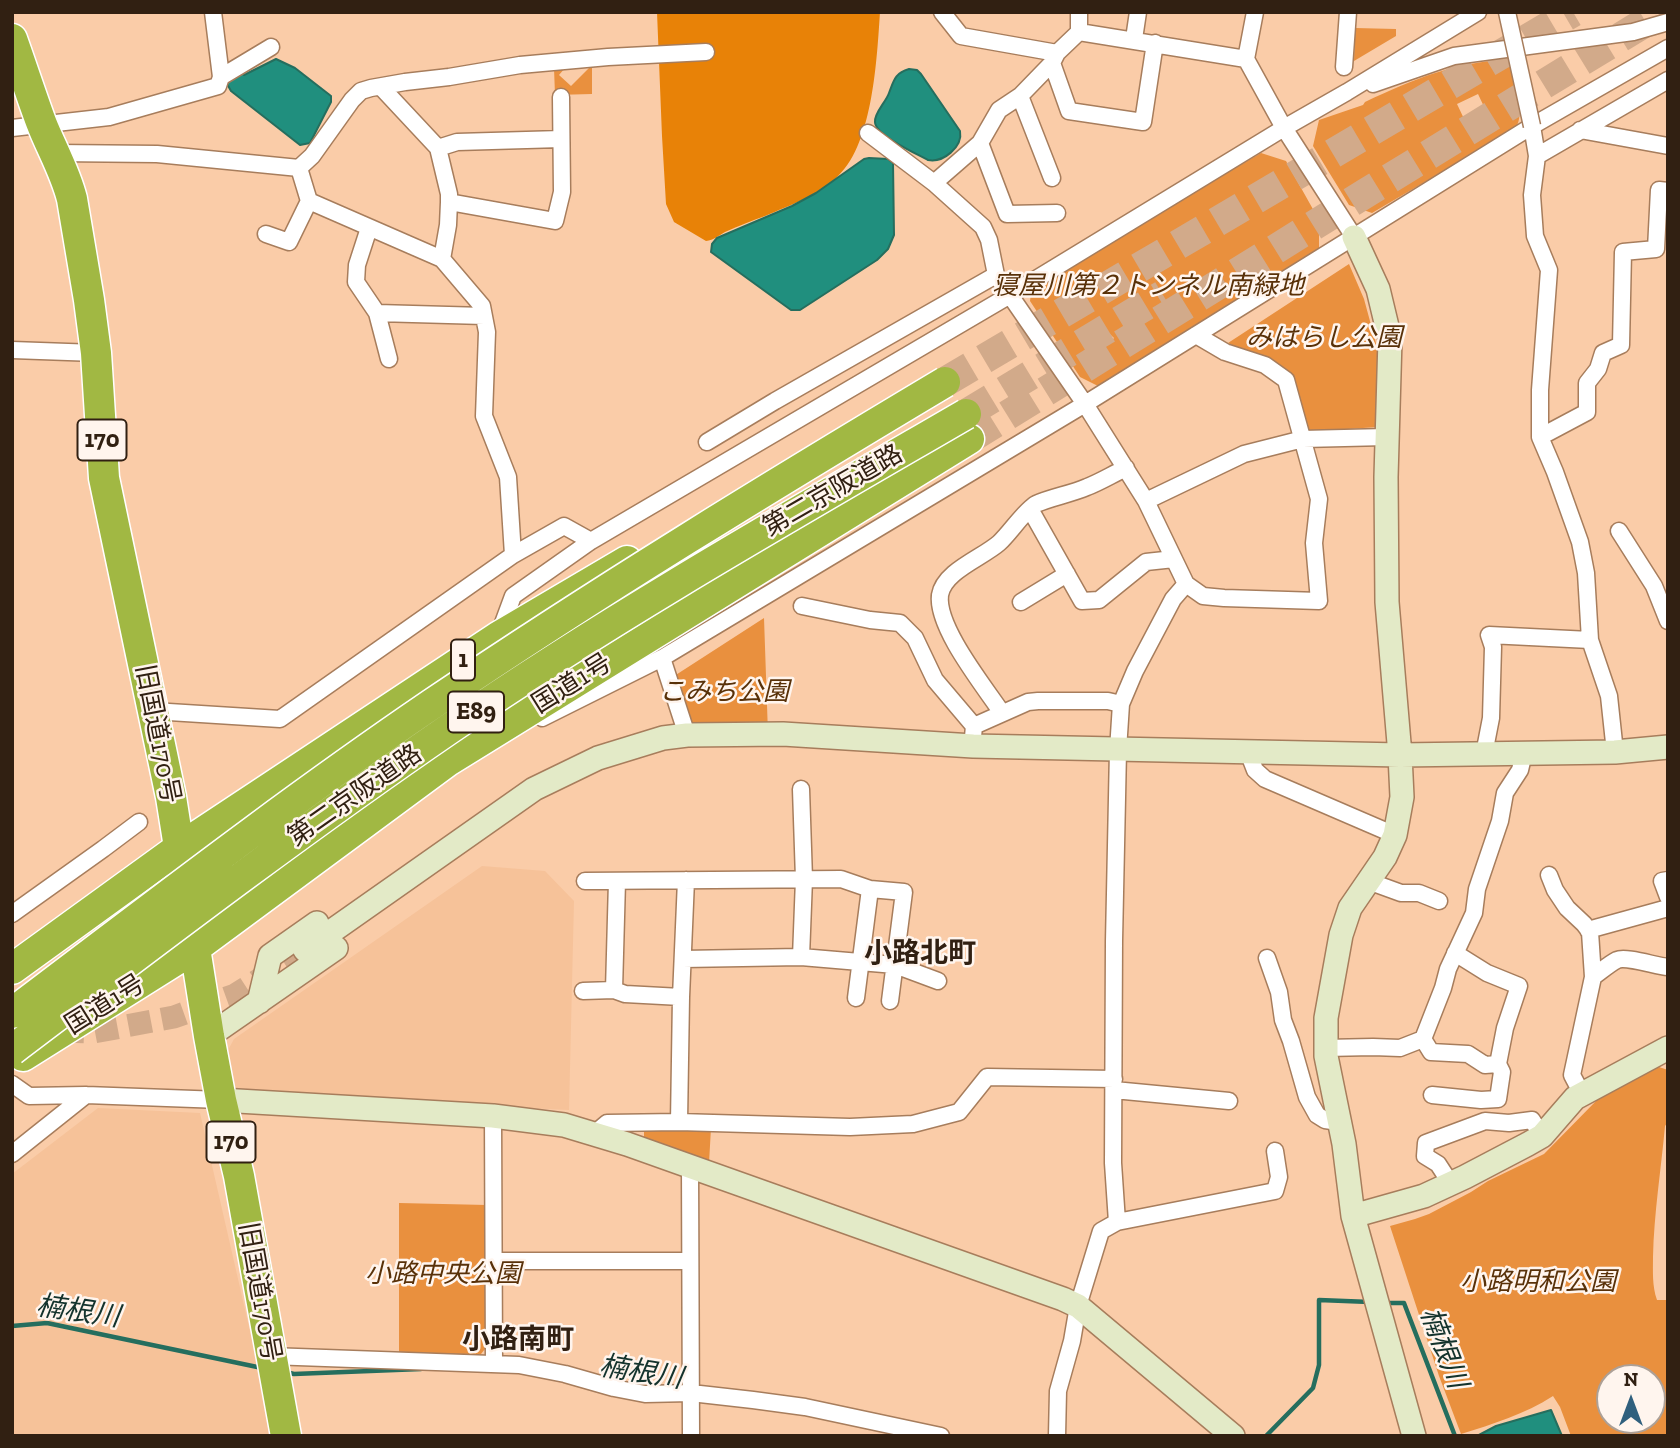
<!DOCTYPE html>
<html>
<head>
<meta charset="utf-8">
<style>
  body { margin:0 }
  #map { position:relative; width:1680px; height:1448px; overflow:hidden; background:#facca8; font-family:"Zilla Slab",serif }
  canvas { display:block }
  .frame { position:absolute; inset:0; border:14px solid #312012; pointer-events:none }
  .north { position:absolute; left:1596px; top:1364px; width:70px; height:70px; box-sizing:border-box; background:#fff5ee; border:2px solid #ada096; border-radius:50%; rotate:0deg; font-size:19px; font-weight:700; line-height:28px; text-align:center; color:#312012 }
  .north::after { content:''; display:block; margin:auto; width:24px; height:32px; background:#30607e; clip-path:polygon(50% 0,100% 100%,50% 72%,0 100%) }
</style>
</head>
<body>
<div id="map">
<canvas width="1680" height="1448"></canvas>
<div class="frame"></div>
<div class="north">N</div>
</div>
<script>
const g = document.querySelector('canvas').getContext('2d');
g.lineJoin = 'round';
function fill(path, color) { g.fillStyle = color; g.fill(path, 'evenodd'); }
function trace(path, color, width, dash) { g.strokeStyle = color; g.lineWidth = width; g.lineCap = dash ? 'butt' : 'round'; g.setLineDash(dash || []); g.stroke(path); }
function label(font, color, halo, rows, align = 'center') {
  g.font = font + ' "Zilla Slab","Noto Sans JP",serif'; g.lineWidth = 5; g.setLineDash([]); g.textBaseline = 'middle'; g.strokeStyle = halo; g.fillStyle = color; for (const [text, x, y, turn = 0] of rows) {
    g.save(); g.translate(x, y); g.rotate((+turn || 0) * Math.PI / 180); g.textAlign = isNaN(turn) ? turn : align; if (halo) g.strokeText(text, 0, 0); g.fillText(text, 0, 0); g.restore();
  }
}
const built = new Path2D(`
  M482,866L545,871L574,901L569,1110L242,1095L234,1089L227,1052L234,1039Z
  M98,1108L200,1113L274,1436H12V1174Z`);
const green = new Path2D(`
  M1355,28L1396,29V36L1354,61Z
  M1509,59C1513,78 1527,113 1515,129L1372,213L1349,205L1313,146L1319,120L1363,105L1365,102C1416,78 1453,63 1509,59ZM1478,94L1487,113L1466,123L1457,104Z
  M590,67H592V94L555,95L554,68H565L559,75L571,86Z
  M1261,153L1286,161L1319,220V248L1100,387L1080,377L1030,301L1032,286ZM1097,322L1114,338C1103,351 1093,347 1083,336Z
  M1349,264L1364,299L1377,347V427L1306,432L1290,375L1261,358L1228,343Z
  M764,618L768,734L687,735L668,680Z
  M1659,1067L1668,1070V1122L1665,1126C1661,1170 1654,1213 1653,1257C1653,1271 1652,1286 1657,1300H1668V1436H1571L1560,1407L1553,1396C1525,1414 1493,1424 1461,1434L1439,1376L1390,1226L1415,1219L1429,1214L1471,1192L1488,1181L1544,1154L1597,1100ZM1610,1378H1652V1420H1610Z
  M644,1127L711,1128L709,1163L644,1142Z
  M399,1203L487,1205L488,1345L481,1354H399Z`);
const forest = new Path2D(`
  M657,12H880C877,58 873,142 839,175C820,195 790,205 765,216C751,221 738,226 725,232C718,236 714,240 706,241L674,222L666,204L662,136Z`);
const water = new Path2D(`
  M276,59L295,68L331,96V102L310,143L300,145L231,91L226,82L241,72L244,75Z
  M909,69L917,70L921,74L960,131C963,147 943,163 928,160C917,154 875,135 875,122C874,113 886,102 889,93C894,80 895,73 909,69Z
  M869,158L888,159L893,163L894,235L888,249L877,260L800,310H791L711,252L712,244L717,238L792,206L816,193L864,159Z
  M1551,1410L1562,1436H1477L1496,1426Z`);
const stream = new Path2D(`
  M1386,1303H1404L1455,1436
  M12,1326L47,1323L262,1368
  M286,1372L294,1374L421,1369
  M1266,1436L1313,1388L1319,1365V1300L1370,1302`);
const secondaryTunnel = new Path2D(`
  M61,1031L94,1032L174,1017L235,995L305,950`);
const highwayTunnel = new Path2D(`
  M945,382L1573,12
  M966,414L1163,295
  M969,439L1366,193L1662,12`);
const street = new Path2D(`
  M213,12L221,77
  M942,12L961,36L1057,53L1079,32L1246,59
  M1255,12L1246,59L1284,128L1354,237
  M1079,32V12
  M1134,39L1138,12
  M1052,63L1069,111L1143,122L1155,43
  M1344,67L1348,12
  M1373,84L1454,56L1633,32L1668,22
  M381,87L438,148L449,194V202L448,225L442,259
  M1020,96L1052,178
  M1532,126L1537,156L1532,195L1535,236L1549,270L1540,390V437L1555,472L1580,542L1586,573L1590,640L1609,696L1615,752
  M12,128L109,117L218,86L221,77L271,47
  M1580,130L1668,146
  M868,133L934,183L983,227L989,240L996,275L1085,404L1146,501L1186,584L1203,596L1224,598L1319,601L1314,543L1319,499L1286,380L1265,365L1225,352L1196,335
  M980,143L1007,214L1057,213
  M438,148L457,142L561,139
  M56,153L157,154L299,168L309,201L289,242L266,234
  M1537,156L1668,80
  M299,168L312,156L352,100L361,91L371,88L405,82L449,77L520,65L608,57L706,52
  M934,183L980,143L999,110L1020,96L1052,63L1056,55
  M309,201L442,259L482,306L487,332L484,416L508,477L513,555
  M449,202L555,221L562,192L561,97
  M369,228L357,265L356,282L377,313L389,359
  M377,313L484,316
  M12,350L96,353
  M1540,437L1587,412V383L1598,369L1603,353L1621,345L1623,252L1656,249L1659,190L1668,191
  M707,442L775,401L996,275
  M1146,501L1244,454L1303,439L1386,437
  M1030,509L1082,601L1099,600L1146,562L1174,559
  M1619,531L1654,586L1668,621
  M1021,602L1067,574
  M802,606L870,620L900,623L915,638L935,680L974,726
  M499,634L513,596L591,541L1010,295L1284,128L1347,92L1478,12
  M662,658L687,735
  M153,711L280,719L513,555L564,526L591,541
  M1002,713C984,686 936,627 940,595C944,571 982,558 999,543C1010,533 1025,510 1036,504C1052,497 1071,494 1087,487C1100,482 1113,474 1126,468
  M542,718L662,658L1085,404L1532,126L1668,48
  M973,737L974,726L1028,702L1038,701H1108L1121,704
  M1248,752L1255,770L1265,779L1395,835
  M1484,754L1491,718L1493,647L1489,635L1590,640
  M801,789L804,879L801,957
  M1549,875L1555,890L1567,908L1584,924L1590,932L1593,977L1572,1075L1582,1094
  M1668,880L1662,881L1668,897
  M585,881L841,879L870,889L904,892L890,1001
  M1368,881L1401,893H1419L1439,901
  M12,914L103,849L139,822
  M1588,930L1668,908
  M1267,958L1279,992L1283,1020L1291,1041L1307,1097L1317,1115L1325,1120L1339,1122
  M683,959L801,957L895,965L938,981
  M1593,977C1600,972 1609,964 1617,960C1626,956 1656,966 1668,967
  M614,990L617,881
  M583,991L614,990L625,994L681,997
  M856,998L870,889
  M1423,1039L1431,1052L1468,1054L1485,1065L1498,1064L1505,1028L1519,986L1487,973L1455,953
  M1325,1048L1373,1047L1400,1048L1423,1039L1443,988L1448,969L1474,913L1477,889L1500,821L1505,793L1520,770L1524,753
  M12,1084L29,1096L86,1095L221,1100
  M1114,1090L1229,1101
  M1432,1095L1481,1100L1498,1099L1502,1072L1498,1064
  M493,1116L494,1364
  M679,1122L681,997L686,880
  M594,1134L607,1123L679,1122L850,1127L913,1124L959,1112L987,1077L1114,1079
  M12,1154L86,1095
  M690,1166L691,1436
  M1451,1184L1438,1164L1425,1156L1426,1143L1485,1121L1509,1123L1532,1120L1542,1136
  M1117,1222L1275,1191L1279,1177L1275,1151
  M494,1261H690
  M270,1356L519,1365L565,1374L614,1388L645,1394L691,1393L753,1400L805,1407L941,1436
  M1057,1436L1058,1391L1072,1341L1078,1306L1101,1231L1117,1222L1113,1163L1114,941L1118,750L1121,704L1135,671L1173,599L1186,584`);
const secondary = new Path2D(`
  M1354,237L1378,289L1390,339L1386,477L1387,602L1400,755L1402,797L1395,835L1385,857L1350,908L1341,935L1326,1018V1056L1344,1144L1353,1216L1424,1196L1465,1177L1528,1144L1542,1136L1575,1098L1668,1048
  M305,950L534,789L598,758L663,738L687,735L783,734L973,746L1400,755L1615,752L1668,747
  M259,1002L270,956L317,923
  M209,1036L336,948
  M221,1100L493,1116L564,1125L627,1144L1063,1299L1078,1306L1233,1436
  M1353,1216L1414,1436`);
const highway = new Path2D(`
  M12,39C22,67 31,95 41,122C51,148 65,171 72,199L89,300L96,353L104,478L171,797L209,1036L221,1100L239,1176L286,1436
  M12,969L179,848L498,637L627,561
  M23,1056L195,948L448,761L969,439`);
const streetBridge = new Path2D(`
  M1507,12L1532,126`);
const highwayBridge = new Path2D(`
  M12,1013C151,908 288,802 432,704C599,591 771,486 945,382
  M12,1050C156,941 300,831 449,729C616,615 792,515 966,414`);
const shields = [
  [102,440,49],
  [463,660,24],
  [476,712,56],
  [231,1142,49]
];
const shieldNames = [
  ["170",102,440],
  ["1",463,660],
  ["E89",476,712],
  ["170",231,1142]
];
const parkNames = [
  ["寝屋川第２トンネル南緑地",1148,287],
  ["みはらし公園",1324,339],
  ["こみち公園",724,693],
  ["小路中央公園",443,1275],
  ["小路明和公園",1538,1283]
];
const streetNames = [
  ["第二京阪道路",833,491,-30],
  ["国道1号",572,684,-32],
  ["旧国道170号",157,734,79],
  ["第二京阪道路",355,796,-35],
  ["国道1号",105,1005,-32],
  ["旧国道170号",259,1292,80]
];
const neighbourhoodNames = [
  ["小路北町",920,954],
  ["小路南町",518,1340]
];
const waterNames = [
  ["楠根川",78,1312,8],
  ["楠根川",1443,1348,69],
  ["楠根川",641,1373,9]
];
fill(built, '#f6c299');
fill(green, '#e9903e');
fill(forest, '#e88207');
fill(water, '#208f7e');
trace(water, '#256e5e', 2);
trace(stream, '#256e5e', 4.5);
trace(secondaryTunnel, '#d2aa8a', 23, [23, 11]);
trace(highwayTunnel, '#d2aa8a', 30, [30, 15]);
trace(street, '#a77d5c', 19);
trace(secondary, '#a77d5c', 26);
trace(highway, '#fff', 33);
trace(street, '#fff', 16);
trace(secondary, '#e3eac7', 23);
trace(highway, '#a1b843', 30);
trace(streetBridge, '#a77d5c', 19, []);
trace(highwayBridge, '#fff', 33, []);
trace(streetBridge, '#fff', 16);
trace(highwayBridge, '#a1b843', 30);
for (const [x, y, w] of shields) { const box = new Path2D(); box.roundRect(x - w / 2, y - 20.5, w, 41, 5); g.fillStyle = '#fff5ee'; g.fill(box); trace(box, '#312012', 2); }
label('bold 24px', '#312012', null, shieldNames);
label('italic 26px', '#593108', '#fff5ee', parkNames);
label('26px', '#312012', '#fff5ee', streetNames);
label('bold 28px', '#312012', '#fff5ee', neighbourhoodNames);
label('italic 28px', '#14332d', '#fff5ee', waterNames);
</script>
</body>
</html>
